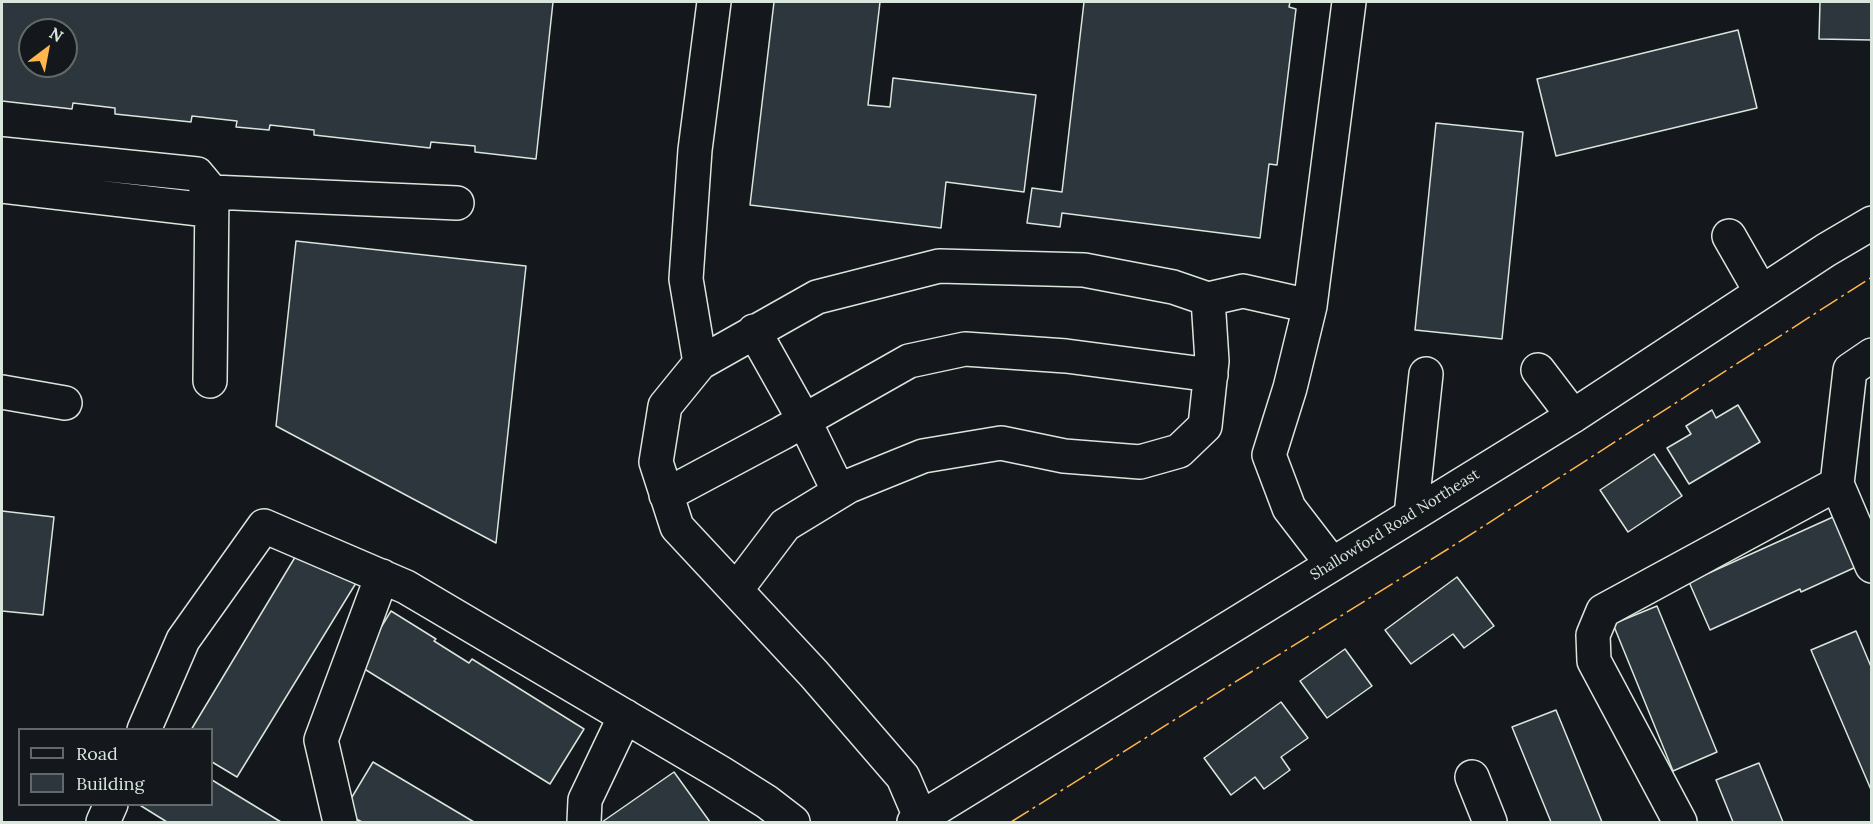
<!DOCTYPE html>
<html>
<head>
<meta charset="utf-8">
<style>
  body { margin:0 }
  #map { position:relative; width:1873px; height:824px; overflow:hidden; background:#14181c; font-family:Lora,serif }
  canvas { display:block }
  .frame { position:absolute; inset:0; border:3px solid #d8e6dc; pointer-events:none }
  .legend { position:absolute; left:18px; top:728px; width:195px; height:78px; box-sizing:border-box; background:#14181c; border:2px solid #626a69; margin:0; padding:8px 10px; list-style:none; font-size:18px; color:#d8e6dc }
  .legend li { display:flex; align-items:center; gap:12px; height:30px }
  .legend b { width:30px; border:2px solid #626a69 }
  .north { position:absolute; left:18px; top:18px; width:60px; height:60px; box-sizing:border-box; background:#14181c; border:2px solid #626a69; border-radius:50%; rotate:32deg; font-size:16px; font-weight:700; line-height:24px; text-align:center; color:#d8e6dc }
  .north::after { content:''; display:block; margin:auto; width:21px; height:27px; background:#ffb74d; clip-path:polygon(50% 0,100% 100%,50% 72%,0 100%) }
</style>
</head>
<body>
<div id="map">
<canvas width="1873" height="824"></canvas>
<div class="frame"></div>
<ul class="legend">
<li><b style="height:8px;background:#14181c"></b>Road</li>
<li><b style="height:16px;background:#2c363c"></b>Building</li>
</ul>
<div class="north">N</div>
</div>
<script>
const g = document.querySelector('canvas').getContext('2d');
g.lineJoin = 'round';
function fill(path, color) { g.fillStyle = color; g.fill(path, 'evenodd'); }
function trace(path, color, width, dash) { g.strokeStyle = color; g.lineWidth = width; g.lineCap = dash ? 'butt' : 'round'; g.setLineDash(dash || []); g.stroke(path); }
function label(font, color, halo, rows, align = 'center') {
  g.font = font + ' Lora,serif'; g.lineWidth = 4.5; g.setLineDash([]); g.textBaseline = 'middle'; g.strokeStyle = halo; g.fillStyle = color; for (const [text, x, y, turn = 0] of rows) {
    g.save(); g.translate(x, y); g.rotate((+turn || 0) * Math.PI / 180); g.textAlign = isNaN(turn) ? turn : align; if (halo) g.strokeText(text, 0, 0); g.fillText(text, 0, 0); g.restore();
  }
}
const building = new Path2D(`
  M2,2H553L536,159L475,152V146L431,142L430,148L314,135V130L270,125L269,130L236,127L237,121L192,116L191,122L115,114V108L73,103L72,109L2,101ZM30,30H66V66H30Z
  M774,2H880L868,105L890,107L893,78L1036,95L1024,192L946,182L941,228L750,205Z
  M1084,2H1290L1289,7L1296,9L1277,165L1269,164L1260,238L1062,213L1060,227L1027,223L1032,188L1062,192Z
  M1820,2H1872V40L1819,39Z
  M1738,30L1757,108L1556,156L1537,79Z
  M1436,123L1523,132L1502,339L1415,330Z
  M296,241L526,266L496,543L276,426Z
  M1738,405L1760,442L1689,484L1667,448L1691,434L1686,426L1712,410L1716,418Z
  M1654,454L1682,496L1628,532L1600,490Z
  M2,511L54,517L43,615L2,611Z
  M1833,517L1856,567L1801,592L1800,589L1710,630L1689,582Z
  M300,549L356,583L237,777L212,762V730H191Z
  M1457,577L1494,626L1464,648L1453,634L1411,664L1385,630Z
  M1657,606L1717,752L1673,771L1613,624Z
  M391,611L436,639L434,641L469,663L472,659L584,729L550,784L358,665Z
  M1856,631L1872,669V792L1811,650Z
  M1345,649L1372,686L1327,718L1300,681Z
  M1281,702L1308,738L1281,757L1290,770L1264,789L1255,777L1231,795L1204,758Z
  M1556,710L1602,822H1551L1512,727Z
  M373,762L474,822H362L343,812Z
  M1759,763L1783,822H1733L1716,780Z
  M674,772L710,822H602Z
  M212,780L281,822H167L138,804H212Z`);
const minor = new Path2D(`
  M2,154L197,174L212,192L199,209L2,186
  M1729,236L1761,292
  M1208,299L1243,291L1310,306
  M754,331L804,420L839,492
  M700,363L686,279L695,150L714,2
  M1538,370L1573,416
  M210,381L212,192L457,203
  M2,392L65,403
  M1837,484L1872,566
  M666,495L782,433L909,361L965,349L1066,356L1211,375
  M1411,515L1426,374
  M1332,564L1289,508L1269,455L1290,388L1310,306L1349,2
  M736,590L785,525L849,486L923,456L1001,443L1064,456L1140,462L1179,451L1205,426L1212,361L1208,299L1173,287L1084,270L939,266L817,297L700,363L665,406L656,462L677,527L814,674L903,777L921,819
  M144,730L183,640L264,526L406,587L721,773L767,802L793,822
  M1472,777L1490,822
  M103,822L111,804
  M340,822L321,740L382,576
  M584,822L585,800L625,716
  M914,822L1573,416L1826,250L1872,223
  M1680,822L1594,661L1593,635L1603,611L1837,484L1850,370L1872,355`);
const power = new Path2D(`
  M1011,822L1448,549L1872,277`);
const streetNames = [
  ["Shallowford Road Northeast",1395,525,-32]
];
fill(building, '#2c363c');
trace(building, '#d8e6dc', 1.5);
trace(minor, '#d8e6dc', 36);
trace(minor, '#14181c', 33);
trace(power, '#ffb74d', 1.5, [21, 4.5, 3, 4.5]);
label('15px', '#d8e6dc', '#14181c', streetNames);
</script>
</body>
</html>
